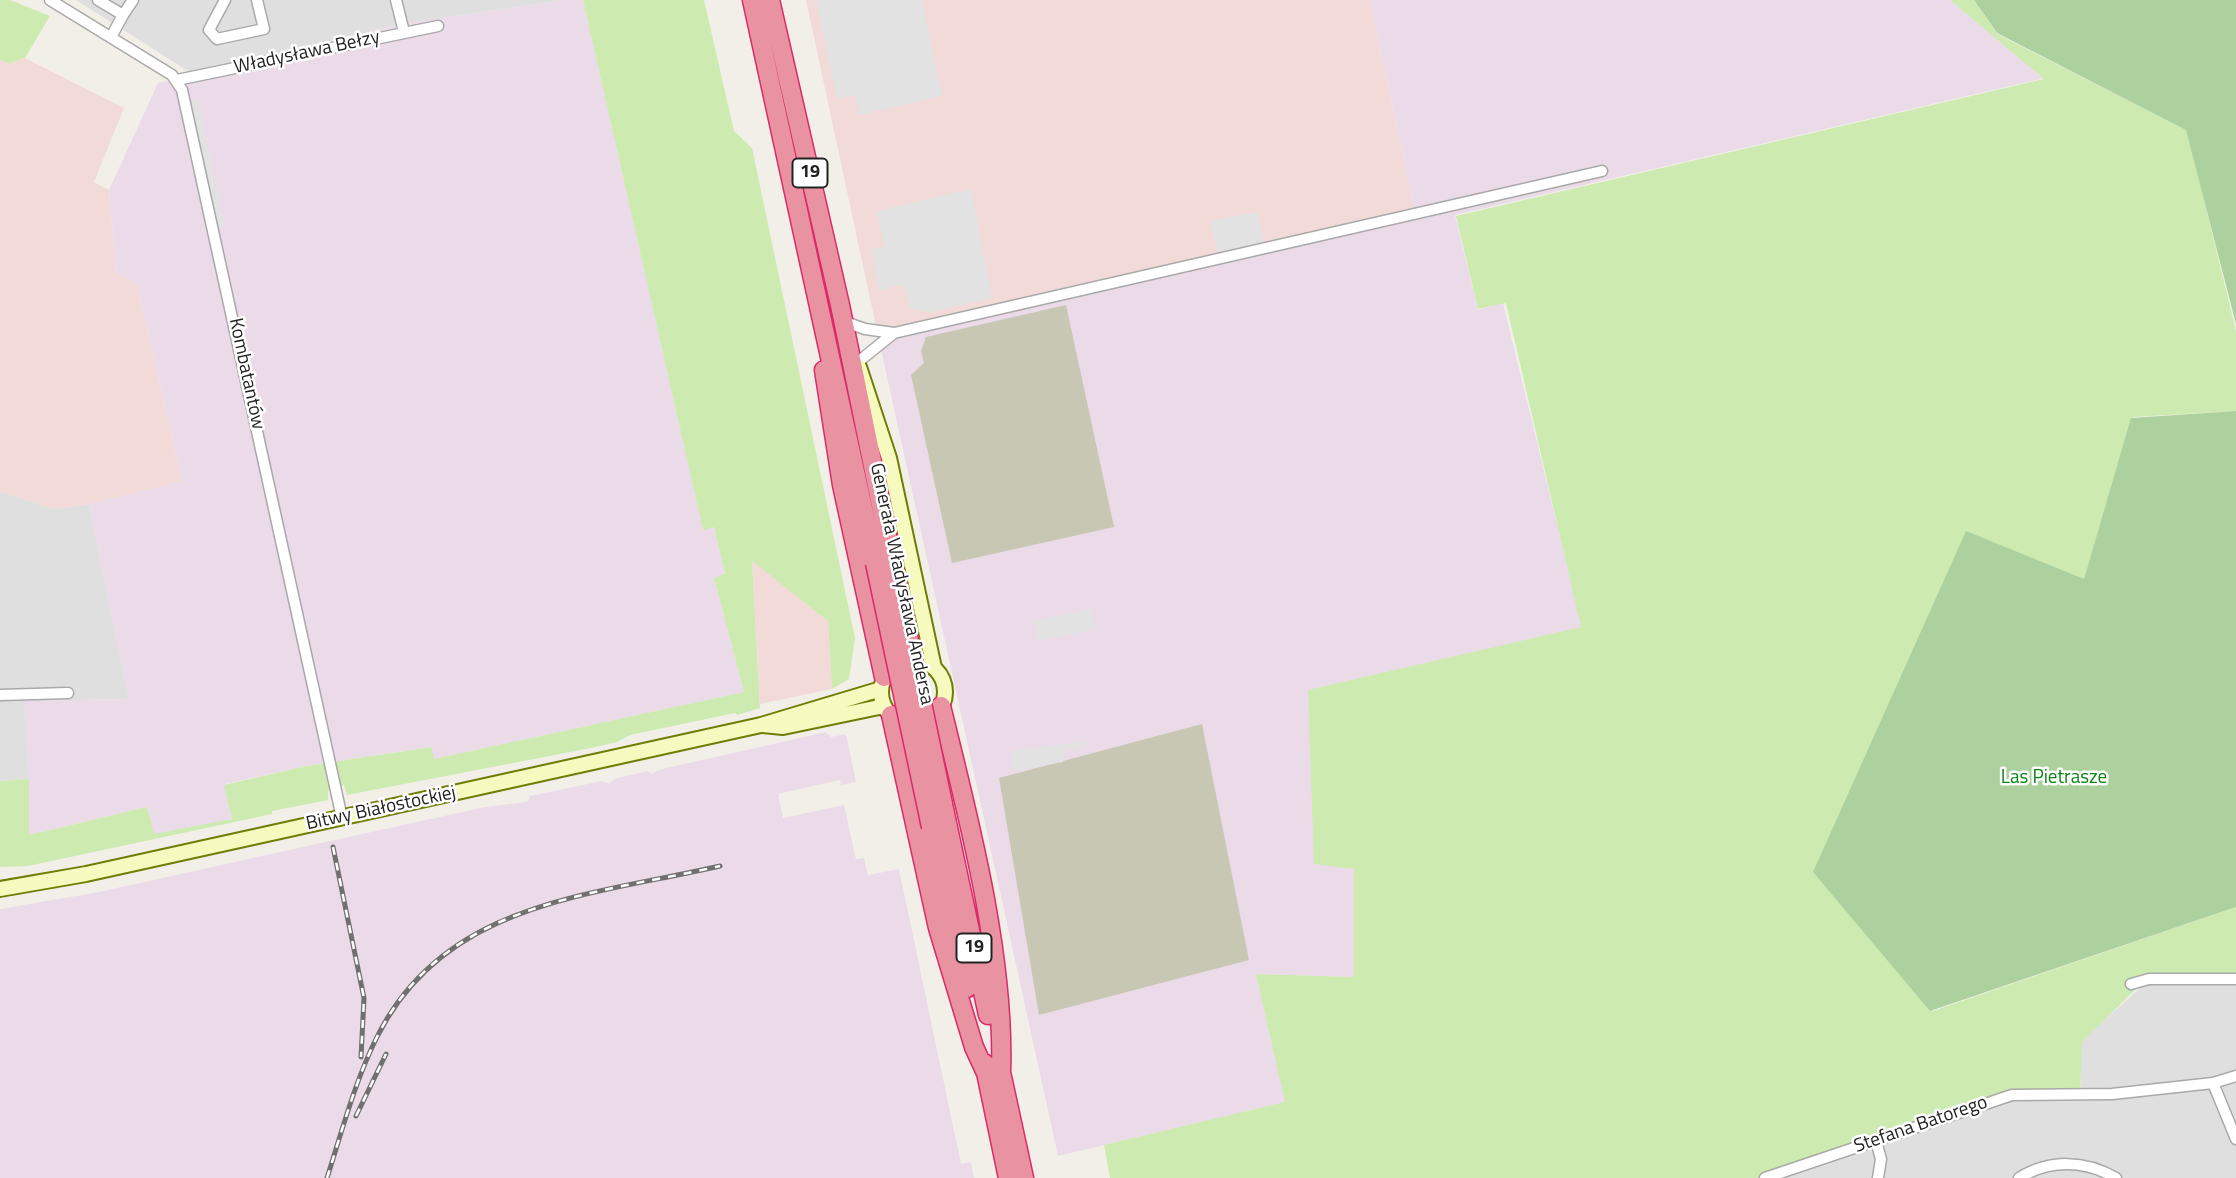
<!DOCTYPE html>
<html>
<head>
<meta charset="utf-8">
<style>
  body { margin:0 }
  canvas { display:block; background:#f2efe9 }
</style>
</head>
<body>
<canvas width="2236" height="1178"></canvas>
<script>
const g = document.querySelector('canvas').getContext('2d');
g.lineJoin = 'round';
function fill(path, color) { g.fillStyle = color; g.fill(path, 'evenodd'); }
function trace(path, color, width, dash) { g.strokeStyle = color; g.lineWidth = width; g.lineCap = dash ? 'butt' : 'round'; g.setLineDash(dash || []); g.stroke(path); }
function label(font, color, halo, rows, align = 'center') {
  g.font = font + ' "Titillium Web",sans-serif'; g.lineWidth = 5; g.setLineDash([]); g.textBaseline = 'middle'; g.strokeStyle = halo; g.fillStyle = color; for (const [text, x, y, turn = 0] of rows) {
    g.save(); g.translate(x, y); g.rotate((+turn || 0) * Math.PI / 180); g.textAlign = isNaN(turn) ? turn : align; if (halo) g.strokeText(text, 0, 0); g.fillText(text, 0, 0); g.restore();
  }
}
const residential = new Path2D(`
  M76,0H565L407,23L191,73Z
  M0,491L53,509L89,504L129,699L25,701L29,779L0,781Z
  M2236,979V1178H1765L2012,1096L2080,1095L2082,1040L2148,981Z`);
const commercial = new Path2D(`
  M806,0H1370L1416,218L877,331Z
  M25,58L124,108L94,182L109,190L116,273L137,284L182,481L89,504L53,509L0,491V60L10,63Z
  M752,560L828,621L832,689L760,704Z`);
const industrial = new Path2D(`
  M565,0H583L703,529L714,527L725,575L714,578L744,692L434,759L430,747L307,766L225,784L232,819L153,835L147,807L29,835L25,701L129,699L89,504L182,481L137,284L116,273L109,190L158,83L407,23Z
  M1370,0H1950L2044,78L1455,215L1478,310L1503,303L1582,627L1309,690L1315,864L1354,868L1355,977L1256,974L1286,1102L1058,1156L877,331L1416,218Z
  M826,732L831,737L846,734L856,782L841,785L840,780L778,794L783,818L844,805L856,859L864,858L868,875L899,869L961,1164L971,1162L974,1178H0V909L94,893L485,807L527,802L530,796L602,781L609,784L614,779L648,771L652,774L658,770Z`);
const construction = new Path2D(`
  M1066,305L1114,527L952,563L911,375L924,363L921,351L926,337Z
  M1202,724L1249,960L1039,1015L999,778Z`);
const grass = new Path2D(`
  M0,0H10L50,16L25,58L10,63L0,60Z
  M583,0H704L734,131L752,148L855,638L849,679L832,689L828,621L752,561L760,708L737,715L735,713L630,735L617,742L586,749L347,795L344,785L328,791V800L272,811V814L28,866L0,867V781L29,779V835L147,807L154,834L232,819L224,785L307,766L431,747L434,759L744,692L714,578L725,574L714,527L703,530Z
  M1950,0H1974L1997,34L2187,130L2236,331V411L2132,417L2084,579L1813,872L1933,1011L2236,907V979L2147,978L2082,1042L2080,1095H2013L1765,1178H1110L1104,1145L1285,1102L1256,974L1354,977V869L1314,864L1308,690L1581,627L1506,303L1478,309L1456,216L2044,79Z`);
const forest = new Path2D(`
  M1974,0H2236V324L2186,130L1997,33Z
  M2236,411V907L1930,1011L1813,872L1966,531L2084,579L2131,418Z`);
const parking = new Path2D(`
  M816,0H922L942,96L859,115L855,95L837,99Z
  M198,100L225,226L218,228L191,102Z
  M971,189L992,298L931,312L911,309L903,285L879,290L871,250L884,246L877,211Z
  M1257,212L1264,242L1218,253L1210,221Z
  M1091,609L1096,629L1039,641L1034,621Z
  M1085,741L1086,747L1067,750L1063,762L1014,771L1010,751Z`);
const street = new Path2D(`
  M50,0L172,75L182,90L342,818
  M98,0L123,15L111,37
  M225,0L209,30L217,39L264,29L257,0
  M396,0L404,32
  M123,15L133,0
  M177,80L438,26
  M848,323L865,329L894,333L1602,171
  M858,362L894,333
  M0,695L68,693
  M2131,984L2149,979H2236
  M2213,1083L2236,1139
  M1876,1141L1881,1159L1878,1178
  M1765,1178L2012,1095L2112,1094L2213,1083L2236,1076
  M2019,1178C2050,1159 2085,1160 2116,1178`);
const secondary = new Path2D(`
  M859,367L889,458L934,668
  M881 692a32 32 0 1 1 64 0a32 32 0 1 1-64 0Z
  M763,725L783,727L884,706
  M0,889L86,874L761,725L881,689`);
const highway = new Path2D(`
  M752,0L875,563
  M770,0L840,305L892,559
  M824,370L842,485L884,677
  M941,706C969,820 1005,956 1001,1072
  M891,715L938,928L974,1047L986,1073
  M947,823L988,1015
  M931,827L967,988
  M984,1063L1008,1178
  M999,1063L1024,1178`);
const rail = new Path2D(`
  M333,847L364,998L361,1057
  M356,1116L386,1054
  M327,1178C342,1131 355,1081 377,1037C444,902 589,896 720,866`);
const highwayBridge = new Path2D(`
  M892,559L947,823
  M875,563L931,827`);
const shields = [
  [810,173,35],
  [974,948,35]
];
const shieldNames = [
  ["19",810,173],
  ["19",974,948]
];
const streetNames = [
  ["Władysława Bełzy",307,53,-12],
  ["Kombatantów",246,374,78],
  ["Generała Władysława Andersa",901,584,78],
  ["Bitwy Białostockiej",381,809,-12],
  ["Stefana Batorego",1921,1125,-19]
];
const parkNames = [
  ["Las Pietrasze",2054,778]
];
fill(residential, '#e0dfdf');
fill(commercial, '#f2dad9');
fill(industrial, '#ebdbe8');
fill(construction, '#c7c7b4');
fill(grass, '#cdebb0');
fill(forest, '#add19e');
fill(parking, '#e2e2e2');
trace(street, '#a9a9a9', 13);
trace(secondary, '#707d05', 18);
trace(highway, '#dc2a67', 21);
trace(street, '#fff', 10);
trace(secondary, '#f7fabf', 14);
trace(highway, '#e892a2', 18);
trace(rail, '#707070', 5);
trace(rail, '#fff', 2.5, [8]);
trace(highwayBridge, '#dc2a67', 21, []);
trace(highwayBridge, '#e892a2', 18);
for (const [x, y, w] of shields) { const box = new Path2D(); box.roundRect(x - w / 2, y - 14.5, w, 29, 5); g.fillStyle = '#fff'; g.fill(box); trace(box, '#222', 2); }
label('bold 18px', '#222', null, shieldNames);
label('19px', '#222', '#fff', streetNames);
label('19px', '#0c8416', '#fff', parkNames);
</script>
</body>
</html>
